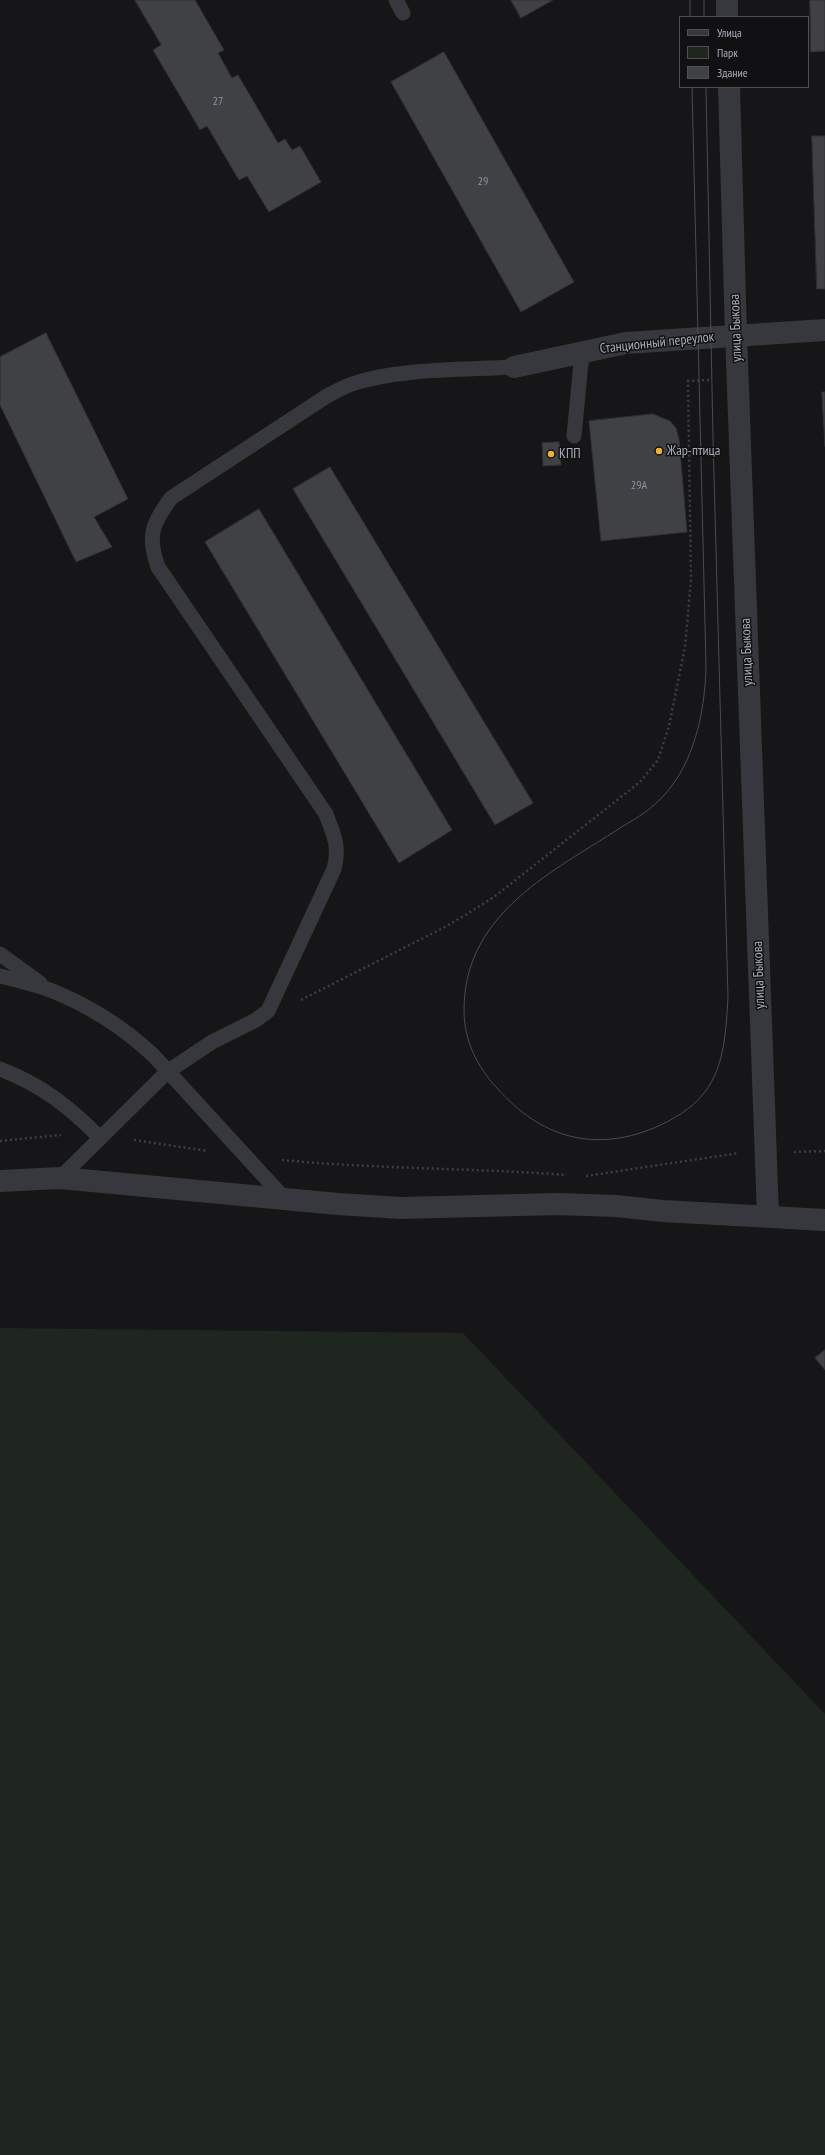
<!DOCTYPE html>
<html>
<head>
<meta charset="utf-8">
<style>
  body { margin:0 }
  #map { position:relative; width:825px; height:2155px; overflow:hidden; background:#161618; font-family:"PT Sans Narrow",sans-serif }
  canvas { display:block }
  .legend { position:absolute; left:679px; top:16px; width:130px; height:72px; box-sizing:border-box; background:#111113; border:1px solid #4d4f55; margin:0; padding:5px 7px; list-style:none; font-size:12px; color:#a8adb8 }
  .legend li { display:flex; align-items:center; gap:8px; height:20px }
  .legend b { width:20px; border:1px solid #4d4f55 }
</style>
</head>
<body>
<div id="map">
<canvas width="825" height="2155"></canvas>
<ul class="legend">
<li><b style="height:5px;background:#37383d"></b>Улица</li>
<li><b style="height:11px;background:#1e261f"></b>Парк</li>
<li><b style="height:11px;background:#404145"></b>Здание</li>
</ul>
</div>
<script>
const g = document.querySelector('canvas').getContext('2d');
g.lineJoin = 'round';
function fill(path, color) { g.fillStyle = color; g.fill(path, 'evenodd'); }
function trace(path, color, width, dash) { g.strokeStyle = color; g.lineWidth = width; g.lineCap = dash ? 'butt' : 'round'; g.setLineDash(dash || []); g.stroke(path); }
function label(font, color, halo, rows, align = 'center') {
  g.font = font + ' "PT Sans Narrow",sans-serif'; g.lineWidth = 3; g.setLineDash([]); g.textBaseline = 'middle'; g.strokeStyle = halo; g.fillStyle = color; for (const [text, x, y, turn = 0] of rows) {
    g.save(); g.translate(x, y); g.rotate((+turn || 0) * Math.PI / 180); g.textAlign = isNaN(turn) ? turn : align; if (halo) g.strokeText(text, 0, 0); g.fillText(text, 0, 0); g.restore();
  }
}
const green = new Path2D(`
  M0,1328L463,1333L825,1714V2155H0Z`);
const building = new Path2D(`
  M135,0H195L224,50L218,53L232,78L238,75L278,143L285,139L292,150L300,146L321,182L269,212L247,176L239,180L207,126L200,130L153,50L161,45Z
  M511,0H553L521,18Z
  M810,0H825V51L811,52Z
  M444,52L574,282L521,312L391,82Z
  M812,136H825V289H817Z
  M46,333L128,499L94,517L112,547L76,562L0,405V357Z
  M822,392H825V446Z
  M653,414L670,421L676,428L679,439L687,532L601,541L589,421Z
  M559,442L561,465L543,466L542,443Z
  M330,467L533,803L495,825L293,489Z
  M259,509L452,830L399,863L205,542Z
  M825,1350V1370L815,1358Z`);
const path = new Path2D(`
  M301,1000L443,928L467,914L494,897L640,782L658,760L669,726L685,647L691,580L688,381L710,380
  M134,1140L208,1151
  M0,1141L61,1135
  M794,1152L825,1151
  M282,1160C377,1169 472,1168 567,1175
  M586,1176L739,1153`);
const service = new Path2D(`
  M396,0L403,13
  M574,436L582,352
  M0,954L40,983
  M0,976C16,980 34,984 50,990C88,1005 123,1027 153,1055L284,1198
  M0,1069C40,1084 70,1107 100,1138
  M60,1178L167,1072L212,1042L256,1020L268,1011L334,869C340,847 334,835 326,814L158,567C147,536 152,524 171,498L327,396C335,392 343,387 352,384C399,368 464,370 514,367`);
const minor = new Path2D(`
  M514,367L626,343L825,330
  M0,1181L60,1178L338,1204L401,1208L558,1204L616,1206L663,1211L825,1220`);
const tertiary = new Path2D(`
  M727,0V17
  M729,87L736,334L768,1216`);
const tram = new Path2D(`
  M690,0V17
  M704,0V17
  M692,87L706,666C705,714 693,772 654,805C642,816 627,823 614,832C546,875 464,917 464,1010C464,1040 477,1067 497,1088C540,1137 593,1153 654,1128C672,1120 692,1109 704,1093C725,1067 726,1029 728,997L713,438L706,87`);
const markers = [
  [659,451,4,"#f2b134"],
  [551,454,4,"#f2b134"]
];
const numberNames = [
  ["27",218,102],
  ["29",483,182],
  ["29А",639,486]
];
const streetNames = [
  ["улица Быкова",736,328,-92],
  ["Станционный переулок",657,343,-6],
  ["улица Быкова",747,652,-92],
  ["улица Быкова",759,975,-92]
];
const poiNames = [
  ["Жар-птица",667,451],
  ["КПП",559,454]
];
fill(green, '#1e261f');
fill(building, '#404145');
trace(building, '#303034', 1);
trace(path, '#3d3f44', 2.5, [2, 3]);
trace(service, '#37383d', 15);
trace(minor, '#37383d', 22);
trace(tertiary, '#37383d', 22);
trace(tram, '#4a4c52', 1);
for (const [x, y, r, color] of markers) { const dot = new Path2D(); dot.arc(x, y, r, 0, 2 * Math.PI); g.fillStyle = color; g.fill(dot); trace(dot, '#111113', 1.5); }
label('12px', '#8e929b', null, numberNames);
label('14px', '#a8adb8', '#111113', streetNames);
label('14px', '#a8adb8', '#111113', poiNames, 'left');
</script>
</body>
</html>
